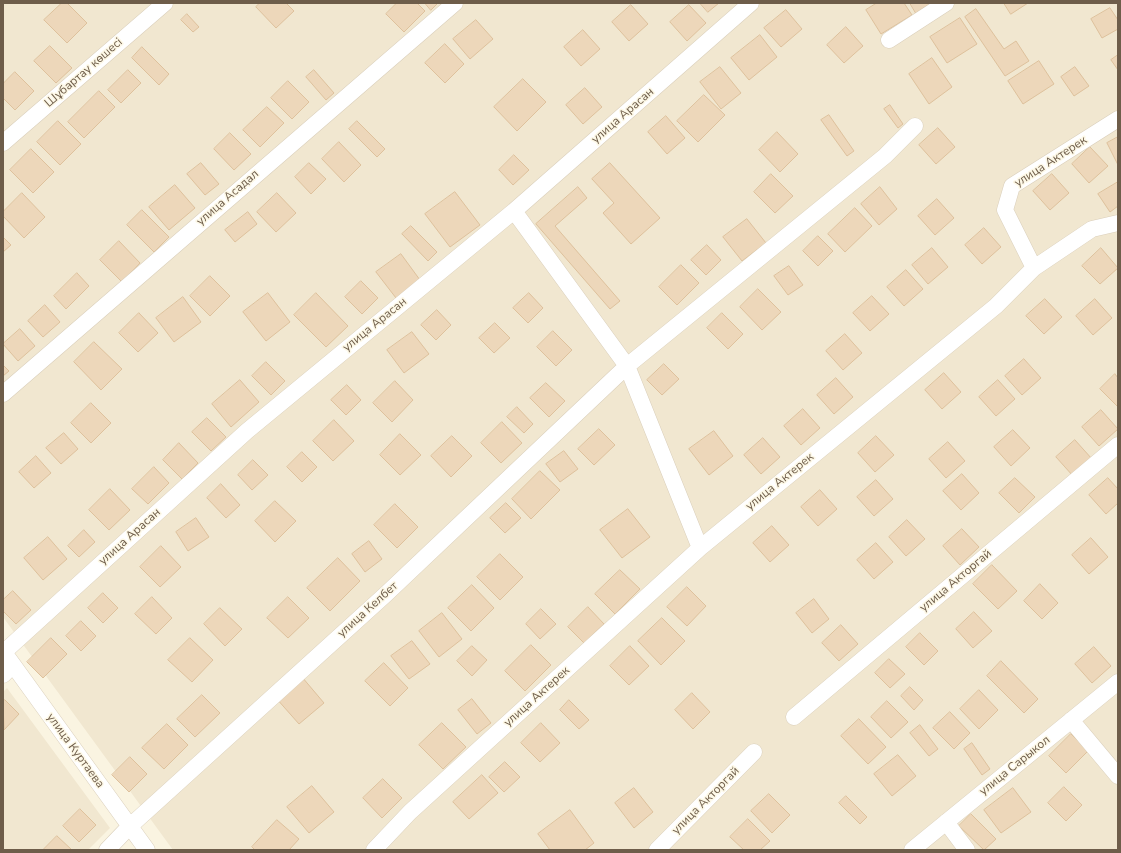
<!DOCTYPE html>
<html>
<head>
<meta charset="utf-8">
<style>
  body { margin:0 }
  #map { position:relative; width:1121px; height:853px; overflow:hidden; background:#faf4e1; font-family:"Nunito Sans",sans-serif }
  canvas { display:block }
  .frame { position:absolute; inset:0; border:4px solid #6e5d4a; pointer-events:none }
</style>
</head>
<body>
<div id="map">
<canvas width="1121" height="853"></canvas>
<div class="frame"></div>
</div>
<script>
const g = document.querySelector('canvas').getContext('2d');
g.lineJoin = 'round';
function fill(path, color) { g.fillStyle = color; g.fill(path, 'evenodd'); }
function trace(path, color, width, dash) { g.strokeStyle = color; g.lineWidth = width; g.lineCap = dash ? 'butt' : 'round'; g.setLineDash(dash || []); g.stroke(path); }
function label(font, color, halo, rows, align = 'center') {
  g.font = font + ' "Nunito Sans",sans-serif'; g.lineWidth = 3; g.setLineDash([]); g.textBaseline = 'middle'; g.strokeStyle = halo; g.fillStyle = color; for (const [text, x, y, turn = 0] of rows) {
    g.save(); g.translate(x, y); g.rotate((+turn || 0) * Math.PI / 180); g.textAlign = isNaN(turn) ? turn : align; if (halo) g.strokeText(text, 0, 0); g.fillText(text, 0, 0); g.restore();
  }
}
const residential = new Path2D(`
  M3,3H1118V850H173L3,617Z
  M7,688L110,828L88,850H3V692Z`);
const building = new Path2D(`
  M62,3H67L87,23L67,43L44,20Z
  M260,3H286L294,11L276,28L256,7Z
  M397,3H417L425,11L404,32L386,14Z
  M425,3H438L431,10Z
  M700,3H719L708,12Z
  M877,3H904L912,15L881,34L866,10Z
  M910,3H931L916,13Z
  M1004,3H1028L1011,14Z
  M631,5L648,24L629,41L612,22Z
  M689,5L706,23L687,41L670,22Z
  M1110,8L1118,20V29L1102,38L1091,19Z
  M976,9L1004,49L1016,41L1029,61L1005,76L965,17Z
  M786,10L802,29L781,47L764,28Z
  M187,14L199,27L193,32L181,20Z
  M960,18L977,44L947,63L930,37Z
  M476,20L493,39L470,59L453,39Z
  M846,27L863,46L844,63L827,45Z
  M583,30L600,49L581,66L564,47Z
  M760,35L777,57L749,80L731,58Z
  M445,44L464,64L445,83L425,63Z
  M50,46L72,68L56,83L34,61Z
  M142,47L169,74L159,85L132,58Z
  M1118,55V70L1111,60Z
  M932,58L952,87L929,104L909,74Z
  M1039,61L1054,84L1023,104L1008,81Z
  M720,67L741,93L721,109L700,82Z
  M1075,67L1089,86L1074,96L1061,77Z
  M128,70L141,83L121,103L108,90Z
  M314,70L334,93L326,100L306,77Z
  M15,72L34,91L15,110L3,98V84Z
  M523,79L546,102L517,131L494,107Z
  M288,81L309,102L292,119L271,98Z
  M585,88L602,107L583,124L566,105Z
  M99,91L115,107L84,138L68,122Z
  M704,95L725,115L698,142L677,121Z
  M890,105L903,124L898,128L884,109Z
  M267,107L284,123L260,147L243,130Z
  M829,115L854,151L847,156L821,120Z
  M666,116L685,138L667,154L648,132Z
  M58,121L81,144L60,165L37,142Z
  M357,121L385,149L377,157L349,129Z
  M938,128L955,147L936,164L919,145Z
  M777,132L798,154L780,172L759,150Z
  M230,133L251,154L234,170L214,149Z
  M1118,137V165L1107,143Z
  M339,142L361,165L344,182L322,159Z
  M1090,147L1108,166L1089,183L1072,164Z
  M31,149L54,172L33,193L10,170Z
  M514,155L529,170L513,185L499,170Z
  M201,163L219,184L205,195L187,174Z
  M309,163L326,179L311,194L295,177Z
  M610,163L660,218L631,244L603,213L614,203L592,179Z
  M771,174L793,196L775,213L754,192Z
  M1052,174L1069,193L1050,210L1033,191Z
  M1118,182V206L1110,212L1098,194Z
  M175,185L195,208L169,230L149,207Z
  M578,187L587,198L555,226L620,301L610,309L536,224Z
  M880,187L897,209L879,225L861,204Z
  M455,192L480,225L450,247L425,214Z
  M22,193L45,217L24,238L3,216V212Z
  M277,193L296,213L276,232L257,212Z
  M937,199L954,218L935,235L918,216Z
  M855,208L872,226L845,252L828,234Z
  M142,210L169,237L154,252L127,225Z
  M248,212L257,224L235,242L225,230Z
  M747,219L766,243L742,261L723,237Z
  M411,226L437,252L428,261L402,234Z
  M984,228L1001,247L982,264L965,245Z
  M818,236L833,251L818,266L803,251Z
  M3,237L11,245L3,252Z
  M119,241L140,263L122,282L100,260Z
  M707,245L721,260L706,275L691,260Z
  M932,248L948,267L928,284L912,265Z
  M1101,248L1118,268L1100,284L1082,266Z
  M401,254L420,280L396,298L376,272Z
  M681,265L699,283L677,305L659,287Z
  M789,266L803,285L788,295L774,276Z
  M906,270L923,289L904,306L887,287Z
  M77,273L89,286L66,309L54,296Z
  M210,276L230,296L210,316L190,296Z
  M361,281L378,298L362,314L345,297Z
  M758,289L781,312L762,330L740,307Z
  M268,293L290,322L266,341L243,312Z
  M316,293L348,326L326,347L294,315Z
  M529,293L543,308L528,323L513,308Z
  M872,296L889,314L870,331L853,313Z
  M183,297L201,322L174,342L156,318Z
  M1045,299L1062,317L1044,334L1026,316Z
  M1095,299L1112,318L1093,335L1076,316Z
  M45,305L60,322L43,337L28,321Z
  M437,310L451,325L436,340L421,325Z
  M139,313L158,333L138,352L119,333Z
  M722,313L743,334L728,349L707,328Z
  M495,323L510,338L494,353L479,338Z
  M20,329L35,346L18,361L3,344Z
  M553,331L572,350L556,366L537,347Z
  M412,332L429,354L404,373L387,350Z
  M845,334L862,353L843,370L826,351Z
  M94,342L122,369L101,390L74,362Z
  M1024,359L1041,378L1022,395L1005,376Z
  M266,362L285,381L271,395L252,376Z
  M664,364L679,379L662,395L647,380Z
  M3,365L9,371L3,376Z
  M944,373L961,392L942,409L925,390Z
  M1115,374L1118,378V407L1100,389Z
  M836,378L853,397L834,414L817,395Z
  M240,380L259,402L231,427L212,404Z
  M998,380L1015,399L996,416L979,397Z
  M395,381L413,400L392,422L373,403Z
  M546,383L565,401L549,417L530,398Z
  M347,385L361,400L346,415L331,400Z
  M91,403L111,423L91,443L71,423Z
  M517,407L533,424L524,433L507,417Z
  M803,409L820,428L801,445L784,426Z
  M1101,410L1118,429L1099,446L1082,427Z
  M207,418L226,437L211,451L192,432Z
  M334,420L354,441L333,461L313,441Z
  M502,422L522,443L501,463L481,443Z
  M599,429L615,445L594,465L578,449Z
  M1013,430L1030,448L1011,466L994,447Z
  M714,431L733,456L709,475L689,449Z
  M64,433L78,449L61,464L46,448Z
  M400,434L421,455L400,475L380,455Z
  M452,436L472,456L451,477L431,456Z
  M876,436L894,455L875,472L858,453Z
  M763,438L780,457L761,474L744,455Z
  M1075,440L1092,459L1073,476L1056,457Z
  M948,442L965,461L946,478L929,459Z
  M179,443L198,463L182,479L163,460Z
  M564,451L578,469L560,482L546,464Z
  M302,452L317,467L302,482L287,467Z
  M36,456L51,473L34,488L19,472Z
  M253,460L268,475L252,490L238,475Z
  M154,467L169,483L148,504L132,489Z
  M540,471L560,490L531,519L512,499Z
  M962,474L979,493L961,510L943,491Z
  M1015,478L1035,497L1019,513L999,493Z
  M1108,478L1118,489V503L1106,514L1089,495Z
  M876,480L893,499L874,516L857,497Z
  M221,484L240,505L226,518L207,498Z
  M110,489L130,510L109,530L89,510Z
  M820,490L837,509L818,526L801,507Z
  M275,501L296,521L275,542L255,521Z
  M506,503L521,518L505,533L490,518Z
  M395,504L418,527L397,548L374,525Z
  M628,509L650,537L622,558L600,530Z
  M196,518L209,537L188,551L176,532Z
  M907,520L925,539L906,556L889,537Z
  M772,526L789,545L770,562L753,543Z
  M962,529L979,547L960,565L943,546Z
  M84,530L95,542L79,557L68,546Z
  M48,537L67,559L43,580L24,558Z
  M1091,538L1108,557L1089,574L1072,555Z
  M369,541L382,559L365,572L352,554Z
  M876,543L893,562L874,579L857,560Z
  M161,546L181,567L160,587L140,567Z
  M500,554L523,577L500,600L477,577Z
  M338,558L360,581L330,611L307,588Z
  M992,565L1017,591L998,609L973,584Z
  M620,570L640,589L615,614L595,594Z
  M1040,584L1058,603L1042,619L1024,601Z
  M472,585L494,608L471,631L448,608Z
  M687,587L706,606L687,626L667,607Z
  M13,591L31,610L16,624L3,611V600Z
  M103,593L118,608L103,623L88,608Z
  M152,597L172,618L156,634L135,614Z
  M288,597L309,618L288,638L267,618Z
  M814,599L829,619L812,633L796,613Z
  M588,607L604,624L584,643L568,627Z
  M220,608L242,629L225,646L204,624Z
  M541,609L556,624L540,639L526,624Z
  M974,612L992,631L973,648L956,629Z
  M442,613L462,639L439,657L419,631Z
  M662,618L685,641L661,665L638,641Z
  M81,621L96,636L81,651L66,636Z
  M841,625L858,644L839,661L822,643Z
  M920,633L938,651L924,665L906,647Z
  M51,638L67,654L43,678L27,662Z
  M190,638L213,660L192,682L168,660Z
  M412,641L430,664L409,679L391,656Z
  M531,645L551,665L525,691L505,671Z
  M472,646L487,660L472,676L457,661Z
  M630,646L649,666L629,685L610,666Z
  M1094,647L1111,666L1092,683L1075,664Z
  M889,659L905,674L890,688L875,673Z
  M1001,661L1038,699L1024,713L987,676Z
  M384,663L408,688L390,706L365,681Z
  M302,677L324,703L299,724L276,698Z
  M910,687L923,700L914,710L901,696Z
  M979,690L998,710L979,729L960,709Z
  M692,693L710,712L693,729L675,710Z
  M202,695L220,713L195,737L177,719Z
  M472,699L491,723L477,734L458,710Z
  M5,700L19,714L4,730L3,701Z
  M569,700L589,720L579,729L560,710Z
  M887,701L908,722L891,738L871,717Z
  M950,712L970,733L954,749L933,728Z
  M859,719L886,747L868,764L841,736Z
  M442,723L466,747L443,769L419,745Z
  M541,723L560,743L540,762L521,743Z
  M167,724L188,745L164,769L142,748Z
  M920,725L938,749L929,756L910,733Z
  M1071,734L1088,751L1066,773L1049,756Z
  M972,743L990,769L982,775L964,749Z
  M898,755L916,776L892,796L874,774Z
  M130,757L147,774L129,792L112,775Z
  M505,762L520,777L504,792L489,777Z
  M482,775L498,793L469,819L453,802Z
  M383,779L402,798L382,818L363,798Z
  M312,786L334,812L309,833L287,807Z
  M1064,787L1082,805L1066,821L1048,803Z
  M634,788L653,812L634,828L615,803Z
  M1013,788L1031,812L1001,833L984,810Z
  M769,794L790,815L772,833L751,811Z
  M846,796L867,817L860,824L839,803Z
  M80,809L96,825L79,842L63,826Z
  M570,810L594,843L585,850H550L538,834Z
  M971,814L996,839L984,850L959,826Z
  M748,819L770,841L760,850H744L730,837Z
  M277,820L299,839L289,850H255L252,847Z
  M57,836L72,850H43Z`);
const minor = new Path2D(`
  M889,40L946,3
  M3,143L165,3
  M514,211L627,366L700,548
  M1034,268L1092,229L1118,223
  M3,394L455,3
  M3,651L147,850
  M4,652L247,431L514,211L751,3
  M3,675L13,665
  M794,717L1118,445
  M1071,720L1118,776
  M946,822L967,850
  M107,850L129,827L385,595L627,366L885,156L915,126
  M374,850L410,812L700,548L996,306L1034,268L1005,210L1012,186L1118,119
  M657,850L754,752
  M912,850L1118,682`);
const streetNames = [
  ["Шұбартау көшесі",84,73,-41],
  ["улица Арасан",623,116,-41],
  ["улица Актерек",1051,162,-33],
  ["улица Асадал",228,198,-41],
  ["улица Арасан",375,325,-39],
  ["улица Актерек",780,482,-39],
  ["улица Арасан",130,537,-42],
  ["улица Акторгай",956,581,-40],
  ["улица Келбет",368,610,-42],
  ["улица Актерек",537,697,-42],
  ["улица Куртаева",75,751,54],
  ["улица Сарыкол",1015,766,-39],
  ["улица Акторгай",706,801,-45]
];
fill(residential, '#f1e7d0');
fill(building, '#edd7ba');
trace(building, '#dec19c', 1);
trace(minor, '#dacfbb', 17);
trace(minor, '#fff', 16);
label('12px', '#6e5d4a', '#fdf8e6', streetNames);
</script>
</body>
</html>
